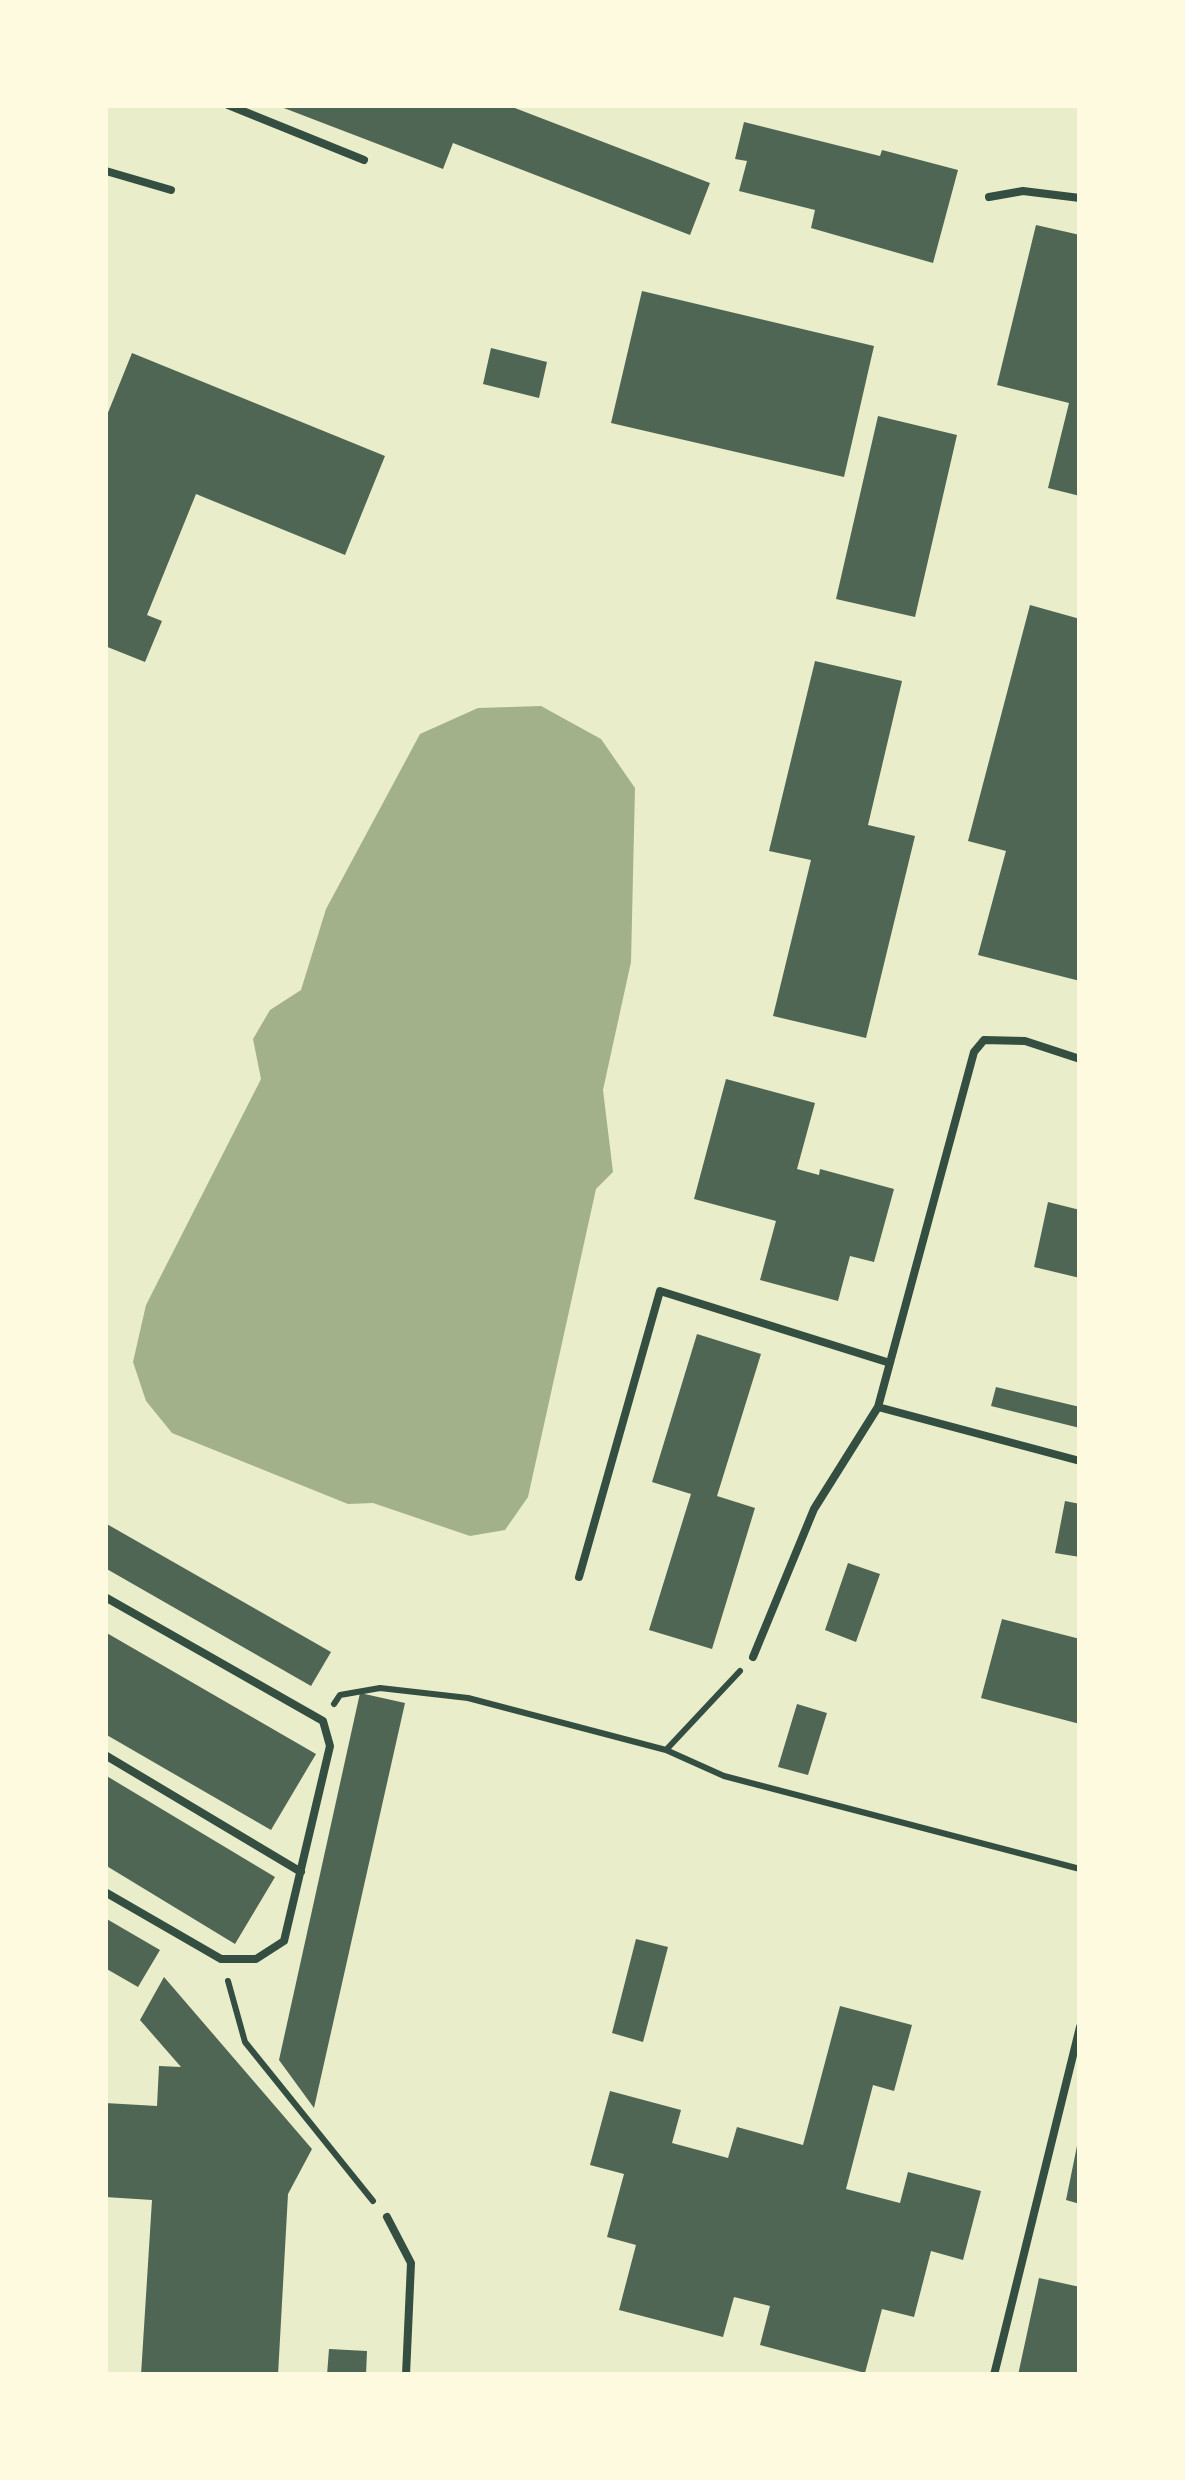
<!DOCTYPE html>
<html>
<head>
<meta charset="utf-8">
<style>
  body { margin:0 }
  #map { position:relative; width:1185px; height:2480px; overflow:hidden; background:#e9edc9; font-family:Barlow,sans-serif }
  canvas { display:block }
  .frame { position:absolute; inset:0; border:108px solid #fefae0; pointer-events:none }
</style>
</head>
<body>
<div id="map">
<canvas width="1185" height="2480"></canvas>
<div class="frame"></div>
</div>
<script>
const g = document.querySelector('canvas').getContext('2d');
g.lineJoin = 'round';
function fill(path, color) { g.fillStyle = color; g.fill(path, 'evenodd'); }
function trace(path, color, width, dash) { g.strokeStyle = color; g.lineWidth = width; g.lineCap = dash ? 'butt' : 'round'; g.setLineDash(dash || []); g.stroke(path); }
const water = new Path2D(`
  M541,706L601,739L635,788L631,962L603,1090L613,1172L596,1189L528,1497L505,1530L470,1536L373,1503L348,1504L172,1433L146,1401L133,1362L146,1305L261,1079L253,1039L270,1010L301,990L326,909L420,734L478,708Z`);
const building = new Path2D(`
  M276,105H507L710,183L690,235L453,143L443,169Z
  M744,122L880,156L882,150L958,170L933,263L811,228L815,210L739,191L747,161L735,159Z
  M1036,225L1080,235V496L1048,488L1069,403L997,385Z
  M642,291L874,346L844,477L611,423Z
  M491,348L547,362L539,398L483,384Z
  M132,353L385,456L345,555L196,494L147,615L162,621L145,662L105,646V420Z
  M878,416L957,435L915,617L836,599Z
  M1030,605L1080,619V981L978,955L1006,851L968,841Z
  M815,661L902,681L868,825L915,836L866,1038L773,1016L811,860L769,851Z
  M726,1079L815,1103L797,1169L819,1175L820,1169L894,1189L874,1262L850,1256L838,1301L760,1280L776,1221L694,1199Z
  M1048,1202L1080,1210V1278L1034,1267Z
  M697,1334L761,1354L717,1496L755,1508L712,1649L649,1630L691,1494L652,1482Z
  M996,1387L1080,1407V1428L991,1406Z
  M1065,1501L1080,1504V1557L1055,1553Z
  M105,1523L331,1652L311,1686L105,1568Z
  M848,1563L880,1574L856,1642L825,1630Z
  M1002,1619L1080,1639V1724L981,1698Z
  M105,1632L316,1754L271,1830L105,1734Z
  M360,1693L405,1703L314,2108L279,2060Z
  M797,1704L827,1713L808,1775L778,1767Z
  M105,1775L275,1877L235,1944L105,1865Z
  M105,1918L160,1950L138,1987L105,1968Z
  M636,1939L668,1947L643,2042L612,2033Z
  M164,1977L312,2149L288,2194L278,2375H141L152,2200L105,2197V2103L157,2106L159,2066L181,2067L140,2020Z
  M840,2006L912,2025L894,2091L873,2085L846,2189L900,2203L908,2172L981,2191L963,2260L931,2251L914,2317L882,2309L865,2373L760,2345L770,2306L734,2297L723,2337L619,2310L636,2245L607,2237L624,2174L590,2165L610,2091L681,2110L672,2143L728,2158L737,2127L803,2145Z
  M1078,2141L1080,2142V2204L1066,2200Z
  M1039,2278L1080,2287V2375H1018Z
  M329,2349L367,2351L366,2375H327Z`);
const path = new Path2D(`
  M334,1704L340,1695L380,1688L468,1698L666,1750L724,1776L1080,1869
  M666,1750L740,1671
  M228,1981L245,2042L373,2201`);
const service = new Path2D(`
  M228,105L364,160
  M106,171L171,190
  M989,197L1023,191L1080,198
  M1080,1059L1025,1041L984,1040L974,1052L878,1407L1080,1461
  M579,1577L660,1291L890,1363
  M105,1597L323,1721L330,1746L284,1941L256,1959H221L105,1892
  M753,1657L814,1509L878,1407
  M105,1755L301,1872
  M387,2217L411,2263L406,2375
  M994,2375L1080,2027`);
fill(water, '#a3b18a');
fill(building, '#4f6655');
trace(path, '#344e41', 6);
trace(service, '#344e41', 8);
</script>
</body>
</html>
